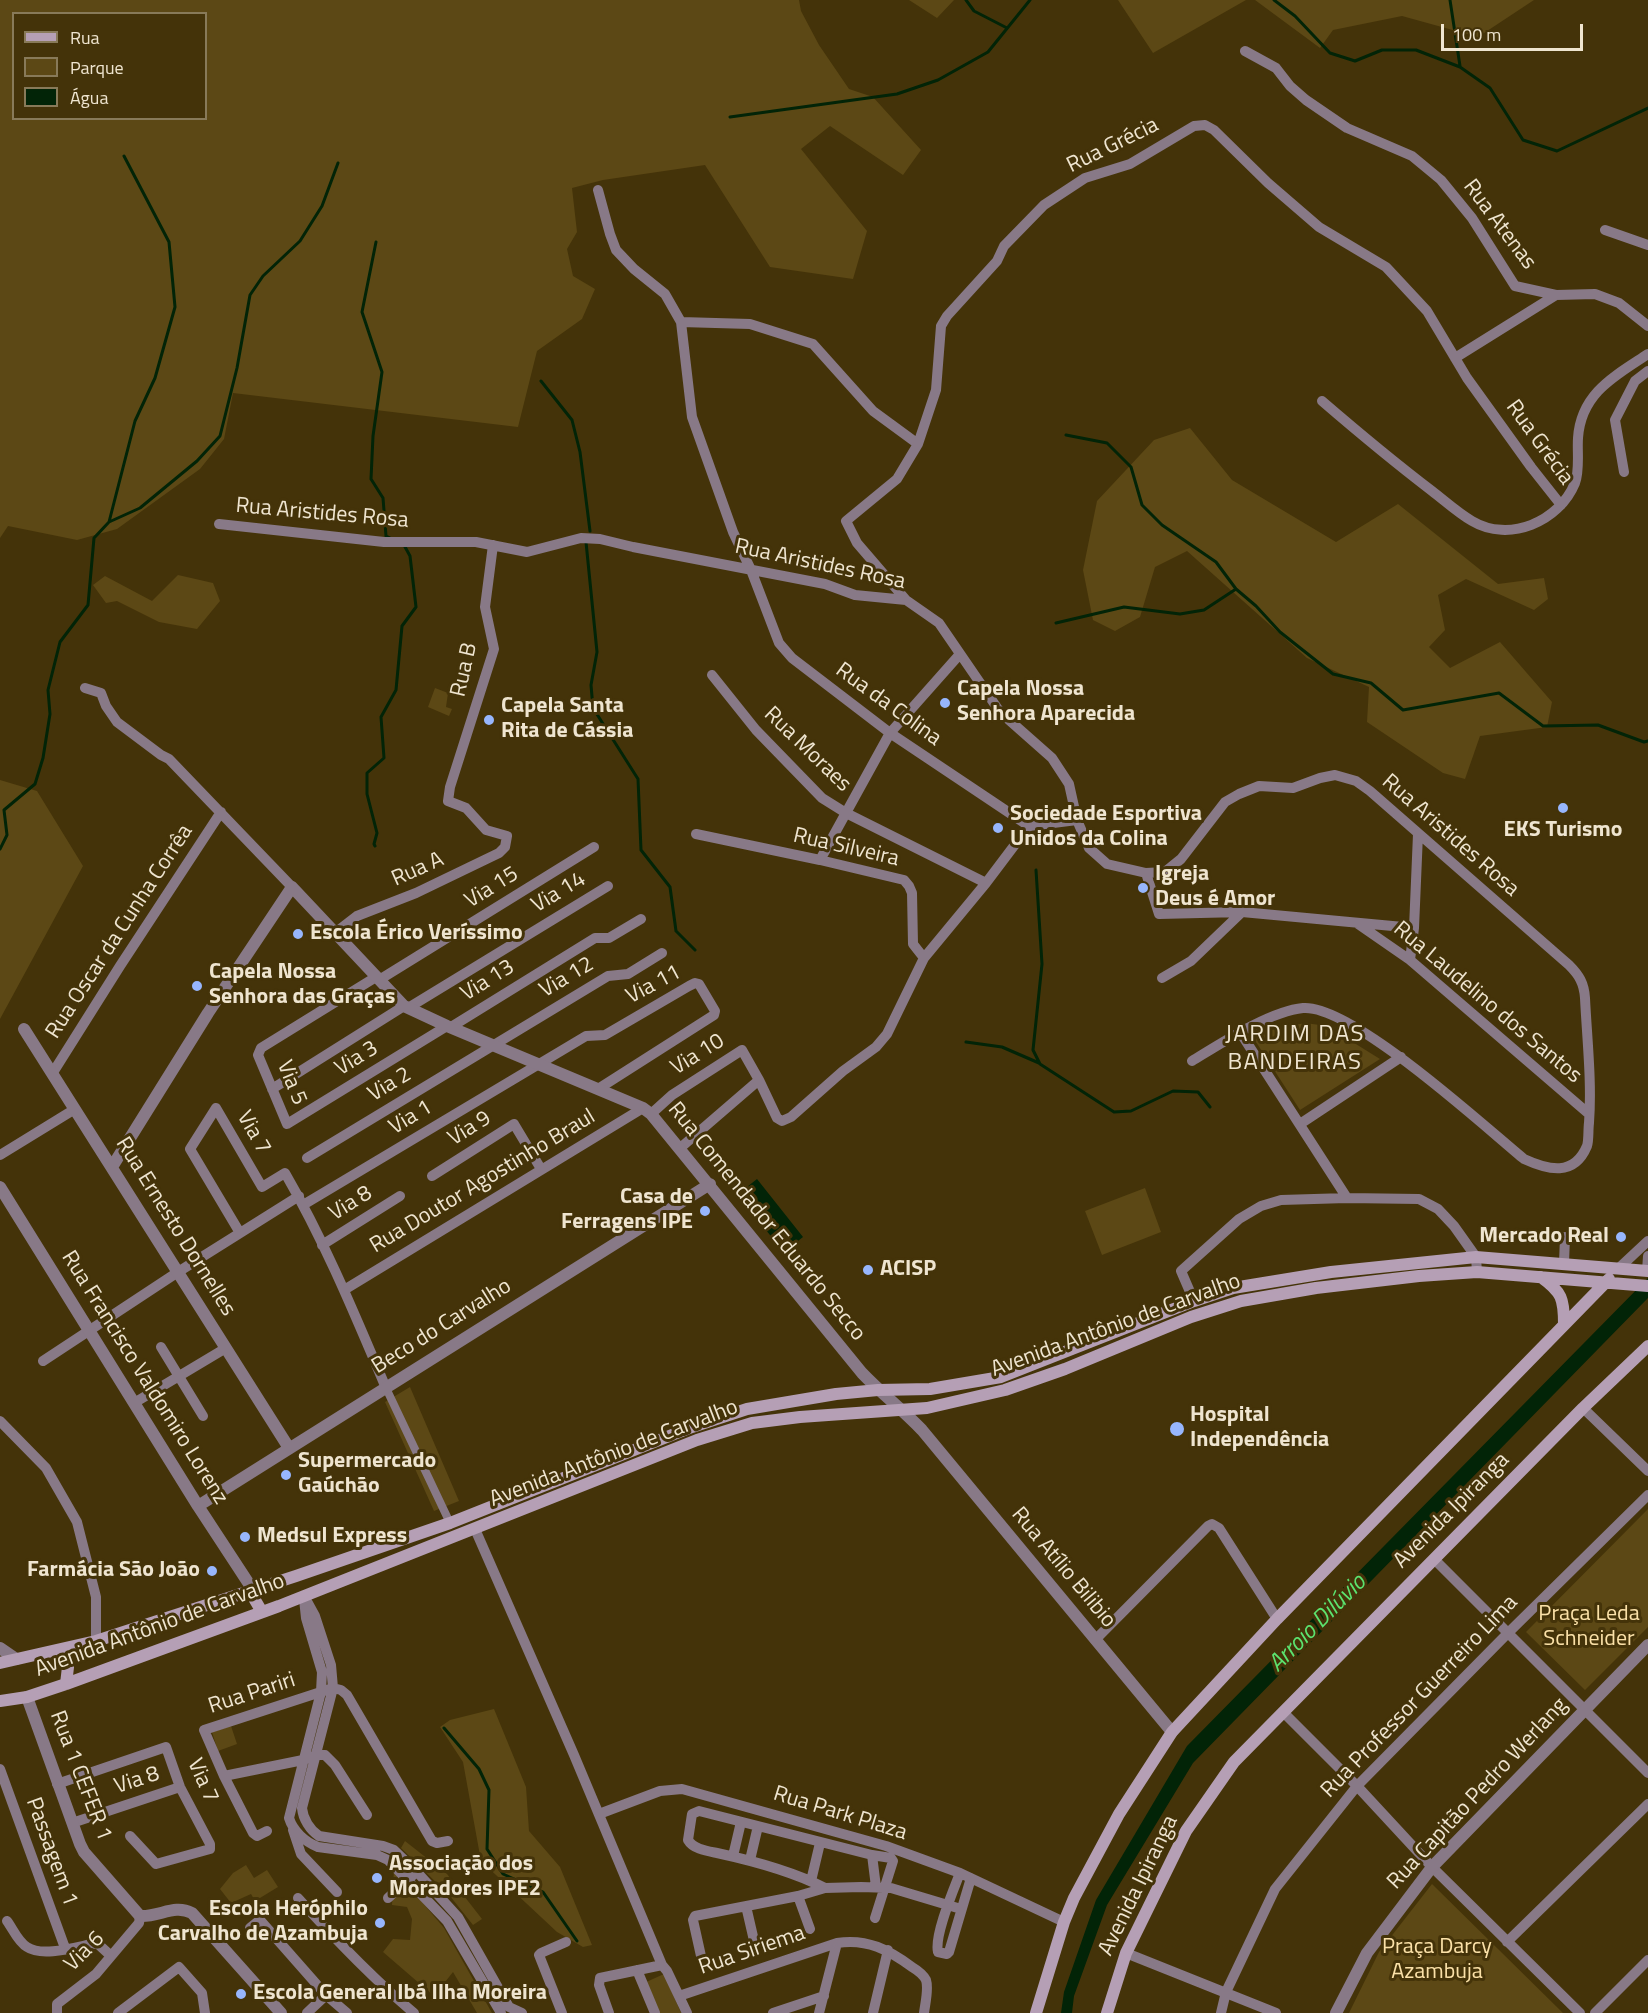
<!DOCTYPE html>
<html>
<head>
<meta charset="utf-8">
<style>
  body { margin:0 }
  #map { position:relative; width:1648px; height:2013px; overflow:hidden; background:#443309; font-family:"Titillium Web",sans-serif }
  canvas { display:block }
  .legend { position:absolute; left:12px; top:12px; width:195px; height:108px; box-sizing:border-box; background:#443309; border:2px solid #887a59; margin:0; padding:8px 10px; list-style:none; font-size:18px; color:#efe5d0 }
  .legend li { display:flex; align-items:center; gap:12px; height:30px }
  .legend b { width:30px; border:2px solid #887a59 }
  .scale { position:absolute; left:1441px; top:24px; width:142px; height:27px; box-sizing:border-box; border:3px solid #efe5d0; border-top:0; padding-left:8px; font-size:18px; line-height:21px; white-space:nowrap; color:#efe5d0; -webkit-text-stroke:4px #443309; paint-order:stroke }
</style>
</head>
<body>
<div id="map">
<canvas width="1648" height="2013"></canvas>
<ul class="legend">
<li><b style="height:8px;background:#b59fb5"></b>Rua</li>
<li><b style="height:16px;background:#5c4815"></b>Parque</li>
<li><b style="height:16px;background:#022407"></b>Água</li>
</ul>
<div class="scale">100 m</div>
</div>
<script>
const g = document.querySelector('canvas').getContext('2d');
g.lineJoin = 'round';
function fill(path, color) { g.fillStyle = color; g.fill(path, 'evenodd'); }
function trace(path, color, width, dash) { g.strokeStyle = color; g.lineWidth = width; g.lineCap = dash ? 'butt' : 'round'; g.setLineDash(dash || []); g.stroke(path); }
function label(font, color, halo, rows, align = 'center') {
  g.font = font + ' "Titillium Web",sans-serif'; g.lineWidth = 6; g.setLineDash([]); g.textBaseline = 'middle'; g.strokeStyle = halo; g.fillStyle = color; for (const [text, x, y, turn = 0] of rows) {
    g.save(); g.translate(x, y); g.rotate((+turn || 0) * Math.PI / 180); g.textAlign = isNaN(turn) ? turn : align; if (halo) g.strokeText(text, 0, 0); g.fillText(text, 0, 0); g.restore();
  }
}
const green = new Path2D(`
  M0,0H799L801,11L819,45L849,89L873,97L921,150L903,175L830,126L801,149L867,231L853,279L770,267L705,165L603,180L572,188L577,232L567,249L573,276L595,289L582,319L537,351L518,427L233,393L224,439L200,469L117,529L77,540L8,526L0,538ZM14,14H206V118H14Z
  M909,0H954L937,18Z
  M1118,0H1246L1153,53Z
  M1255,0H1534L1478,37L1402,16L1333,30L1320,48Z
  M1190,428L1232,480L1336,542L1398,504L1498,584L1544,578L1548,599L1534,610L1466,579L1438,595L1445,630L1429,647L1450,668L1500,642L1552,702L1547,727L1480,736L1465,779L1443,773L1367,722L1369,687L1307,658L1187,551L1155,567L1140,617L1115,631L1093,620L1083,570L1097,501L1154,440Z
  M178,575L213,583L220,601L197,629L159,622L117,601L106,603L93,585L105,576L152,601Z
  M435,688L448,693L446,707L452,709L449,716L428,707Z
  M0,780L37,791L83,866L0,1019Z
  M1305,1023L1327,1026L1380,1059L1300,1110L1254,1039L1269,1030Z
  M1145,1188L1161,1232L1102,1255L1085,1211Z
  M410,1387L459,1501L434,1511L385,1402Z
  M1648,1509V1627L1585,1690L1526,1632Z
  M494,1709L526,1787L529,1831L560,1867L592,1945L583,1947L557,1932L481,1861L463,1762L440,1727L450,1720Z
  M231,1726L237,1744L218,1751L212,1732Z
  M405,1841L447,1874L482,1919L473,1925L450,1896L401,1848Z
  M246,1865L254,1878L267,1870L278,1887L255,1901L251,1894L231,1903L220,1889L233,1873Z
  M394,1869L444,1928L492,2013H477L453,1972L434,1996L383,1952L393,1939L410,1940L412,1919L407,1907L392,1905Z
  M1432,1884L1563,2013H1349L1379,1952Z
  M664,1974L681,2013H657L644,1983Z`);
const water = new Path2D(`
  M757,1179L803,1237L784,1252L737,1195Z
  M1648,1278V1298L1193,1763L1107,1905L1074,1996L1072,2013H1061L1064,1992L1096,1900L1187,1746Z`);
const stream = new Path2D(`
  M966,0L974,11L1007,28
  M1274,0L1295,16L1330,53L1355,61L1382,50H1416L1460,67L1490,88L1523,140L1557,151L1648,108
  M1450,0L1460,66
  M730,117L897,94L938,80L988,52L1030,0
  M376,242L362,312L382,372L373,436L371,479L383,498L386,536L390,538
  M541,381L572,420L580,452L590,531
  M1066,435L1107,443L1131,467L1142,505L1162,525L1216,562L1236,589L1256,606L1280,632L1333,674L1371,683L1403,710L1499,693L1543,726L1598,725L1644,742L1648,741
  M109,522L135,421L155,378L175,307L169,242L124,156
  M586,542L597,652L591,685L593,708L638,779L641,850L670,887L676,931L695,950
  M1056,623L1124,607L1180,614L1204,610L1236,589
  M375,846L374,844L377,833L367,794V773L384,758L381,717L396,690L402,626L416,607L410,556L404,545
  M0,849L7,835L4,810L35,784L43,758L50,714L48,690L60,642L88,605L94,538L109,522L140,508L197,461L220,436L237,368L250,295L263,276L300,241L322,206L338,163
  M1036,870L1042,964L1033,1050L1040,1064L1114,1112L1131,1111L1173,1091L1198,1092L1210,1107
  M966,1042L1002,1047L1039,1063
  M444,1728L479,1769L489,1790L487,1849L503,1874L543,1892L577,1941`);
const pedestrian = new Path2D(`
  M386,1388L450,1523`);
const minor = new Path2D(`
  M1245,51L1276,68L1290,86L1306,100L1347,128L1412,156L1441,180L1472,218L1515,286L1556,295L1595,294L1619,303L1648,326
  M598,190L610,234L616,250L634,269L665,294L681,322L692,417L733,532L751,570L779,643L792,658L890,733L1029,826
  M1605,230L1648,245
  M681,322L750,324L813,344L873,411L918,444
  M1455,358L1556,295
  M1322,401C1358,432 1394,462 1432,491C1445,501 1458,513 1472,521C1509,543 1559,522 1575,483C1580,470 1577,452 1578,438C1581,393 1615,376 1648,354
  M1624,472L1615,420L1635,381L1648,371
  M219,524L384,542H476L527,552L581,538L600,539L633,547L825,584L855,595L906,600L939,623L1000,712L1052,758L1069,784L1077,820L1089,848L1107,864L1146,873L1165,872L1181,859L1225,802L1239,794L1259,786L1293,788L1320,778L1335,775L1356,781L1370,791L1569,965C1579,975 1584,983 1585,998C1587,1039 1592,1082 1589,1123C1588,1130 1589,1140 1587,1146C1574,1177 1548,1170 1524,1159C1484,1126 1351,1004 1303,1008C1270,1011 1220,1044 1192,1061
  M906,600L857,543L846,521L897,479L918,444L936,390L941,326L947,316L997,261L1004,246L1044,205L1085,178L1130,164L1194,126L1205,125L1214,130L1268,183L1319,227L1386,267L1427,311L1467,378L1531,467L1561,505
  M712,675L756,730L822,798L846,813L986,883
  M85,688L101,693L106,706L117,722L161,755L169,759L292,887
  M1029,826L1077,820
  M696,834L820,860L904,880L909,886L912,893L913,944L924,958
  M820,860L890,733L960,654
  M1146,873L1159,914L1242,912L1414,928
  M1358,924L1410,960L1589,1114
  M335,933L357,916L416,893L499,853L505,847L507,836L486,830L466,808L448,801L450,787L494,649L485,607L493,545
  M1410,960L1414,928L1418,834
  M376,977L261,1048L258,1055L287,1124L447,1026
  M1162,978L1191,961L1242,912
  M379,980L594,847
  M408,1008L608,886
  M451,1027L595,938H609L641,919
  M1240,1032L1347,1198
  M52,1074L120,966L221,812
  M272,1089L404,1006
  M651,1114L672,1095L742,1050L759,1080L777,1118L782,1121L791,1117L843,1071L876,1047L887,1034L924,958L986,883L1029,826
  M1300,1124L1401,1057
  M679,1149L759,1080
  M0,1155L75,1109
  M307,1158L608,976L628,974L662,953
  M432,1176L514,1124L541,1169
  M303,1205L586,1036L605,1035L689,986L695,983L699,984L715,1011L714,1015L598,1089
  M240,1233L190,1149L216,1108L262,1187L285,1173C325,1242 355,1315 386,1388
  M322,1245L400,1196
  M1564,1263L1565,1237
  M1618,1269L1648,1241
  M1647,1271L1648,1256
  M344,1290L643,1108
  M1194,1301L1181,1271L1239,1219L1261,1206L1281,1200L1347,1198L1419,1199L1438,1209L1454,1226L1476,1257L1477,1272
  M161,1347L203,1416
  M43,1361L178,1272L299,1196
  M134,1403L226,1348
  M1583,1408L1648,1471
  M0,1421L46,1468L77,1522L96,1597V1641
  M475,1529L574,1755L662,1965
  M1434,1559L1648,1773
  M304,1596L315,1616L331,1665L333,1688L302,1808C303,1819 310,1830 319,1836L383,1846L394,1850L417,1872L458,1917L509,2007L522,2013
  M304,1599L306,1618L322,1672L321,1692L289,1818C293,1831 305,1842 318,1847L377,1855L388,1860L447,1921L501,2013
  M1095,1640L1208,1526L1212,1524L1219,1528L1277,1619
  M1283,1712L1357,1786L1432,1867L1580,2013
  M0,1769L65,1948
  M224,1776L303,1760L317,1755H325L335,1765L367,1815
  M57,1784L166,1747L180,1787L210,1844V1849L156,1864L130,1836
  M599,1814L660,1791L682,1789L886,1846L960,1873L1064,1922
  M72,1823L180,1787
  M293,1830L301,1854L337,1892
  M267,1831L257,1836L253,1833L224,1776L204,1730L333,1688L341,1690L347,1695L432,1841L437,1843L448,1841
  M872,1855L891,1858L893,1861L875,1918
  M733,1856L741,1822
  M750,1860L758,1826
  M960,1873C953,1891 934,1936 938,1952L947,1954L949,1952L971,1878
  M811,1881L820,1843
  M825,1888C792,1871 754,1861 717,1853C707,1851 693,1849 688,1840L692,1814L699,1811L872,1855L876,1887
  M798,1896L810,1929
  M298,1898C334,1938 372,1978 414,2013
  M388,1898L412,1876
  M746,1906L755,1945
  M7,1921C13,1929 18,1942 27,1947C43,1958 79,1946 97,1943L111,1956
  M250,1928L260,1920L326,1995L347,2013
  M1507,1942L1648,1804
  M1126,1953L1276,2013
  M701,1956L693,1920L695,1916L798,1896L825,1888L861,1887L891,1888L961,1909
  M637,1970L655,2013
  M679,1996L837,1943C867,1938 889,1950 912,1967C917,1970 923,1974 926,1980C929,1989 925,2004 924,2013
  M57,2013V2004L96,1974L139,1923L140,1916
  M118,2013L179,1967L202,1993L205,2013
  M307,2013L326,1995
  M562,2013L539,1955L541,1953L566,1942
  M609,2013L599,1985L600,1978L662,1965L667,1971L687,2013
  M773,2013L824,1996
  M819,2013L837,1943
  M873,2013L888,1950
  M1221,2013L1226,1992L1275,1889L1357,1786L1508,1633L1648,1495
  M1595,2013L1648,1960`);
const tertiary = new Path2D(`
  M24,1029L289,1448
  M112,1167L208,1013L292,887L404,1006L447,1026L643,1108L651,1114L862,1373C881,1393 903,1410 922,1430L1172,1732
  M0,1187L198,1506L253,1590
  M198,1506L710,1184
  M0,1648L16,1659
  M27,1697L80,1844L84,1852L140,1916C160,1917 174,1904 192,1913L281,2013
  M1336,2013L1367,1953L1432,1867L1648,1645`);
const secondary = new Path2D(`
  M1541,1277C1562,1292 1564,1299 1564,1324
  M253,1590L255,1600L262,1612
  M56,1652L68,1667L66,1684
  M0,1663L96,1641L296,1576L450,1523L692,1427L747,1409L836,1394L878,1390L930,1389L1001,1377L1194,1301L1233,1288L1331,1272L1476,1257L1648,1271
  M0,1701L27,1697L66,1684L279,1606L697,1440L752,1423L800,1417L927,1408L1005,1390L1065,1369L1191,1317L1241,1301L1316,1288L1419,1276L1477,1272L1648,1286
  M1036,2013L1064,1922L1074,1898L1119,1814L1172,1732L1277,1619L1609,1279
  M1107,2013L1126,1953L1186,1831L1234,1762L1583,1408L1648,1346`);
const markers = [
  [945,703,6,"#97b6fd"],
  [489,720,6,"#97b6fd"],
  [1563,808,6,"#97b6fd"],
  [998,828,6,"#97b6fd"],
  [1143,888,6,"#97b6fd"],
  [298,934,6,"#97b6fd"],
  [197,986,6,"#97b6fd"],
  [705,1211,6,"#97b6fd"],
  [1621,1237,6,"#97b6fd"],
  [868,1270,6,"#97b6fd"],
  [1177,1429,8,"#97b6fd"],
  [286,1475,6,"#97b6fd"],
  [245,1537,6,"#97b6fd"],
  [212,1571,6,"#97b6fd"],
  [377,1878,6,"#97b6fd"],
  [380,1923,6,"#97b6fd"],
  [241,1994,6,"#97b6fd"]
];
const streetNames = [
  ["Rua Grécia",1113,146,-26],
  ["Rua Atenas",1499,225,53],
  ["Rua Grécia",1539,443,54],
  ["Rua Aristides Rosa",322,514,5],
  ["Rua Aristides Rosa",820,565,12],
  ["Rua B",465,670,-77],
  ["Rua da Colina",888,705,36],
  ["Rua Moraes",807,750,44],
  ["Rua Aristides Rosa",1450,836,41],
  ["Rua Silveira",846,848,13],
  ["Rua A",418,870,-24],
  ["Via 15",492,888,-32],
  ["Via 14",559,893,-31],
  ["Rua Oscar da Cunha Corrêa",120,932,-57],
  ["Via 12",567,978,-31],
  ["Via 13",488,981,-32],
  ["Via 11",654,985,-28],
  ["Rua Laudelino dos Santos",1487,1003,40],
  ["Via 10",698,1055,-32],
  ["Via 3",357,1059,-32],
  ["Via 5",291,1083,68],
  ["Via 2",390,1085,-31],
  ["Via 1",411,1118,-31],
  ["Via 9",470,1129,-32],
  ["Via 7",253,1133,60],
  ["Rua Doutor Agostinho Braul",483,1182,-31],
  ["Via 8",351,1204,-32],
  ["Rua Comendador Eduardo Secco",766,1222,51],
  ["Rua Ernesto Dornelles",175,1227,58],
  ["Avenida Antônio de Carvalho",1116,1326,-20],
  ["Beco do Carvalho",442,1327,-32],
  ["Rua Francisco Valdomiro Lorenz",144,1378,58],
  ["Avenida Antônio de Carvalho",614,1454,-21],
  ["Avenida Ipiranga",1452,1511,-45],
  ["Rua Atílio Bilibio",1063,1568,50],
  ["Avenida Antônio de Carvalho",160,1626,-20],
  ["Rua Pariri",252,1694,-18],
  ["Rua Professor Guerreiro Lima",1420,1697,-46],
  ["Rua 1 CEFER 1",80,1776,69],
  ["Via 8",137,1781,-18],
  ["Via 7",202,1781,66],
  ["Rua Capitão Pedro Werlang",1478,1794,-47],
  ["Rua Park Plaza",840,1814,17],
  ["Passagem 1",51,1852,70],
  ["Avenida Ipiranga",1139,1886,-64],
  ["Rua Siriema",752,1951,-19],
  ["Via 6",85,1952,-45]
];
const poiNames = [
  ["Capela Nossa",957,690],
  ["Senhora Aparecida",957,715],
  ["Capela Santa",501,707],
  ["Rita de Cássia",501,732],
  ["Sociedade Esportiva",1010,815],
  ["Unidos da Colina",1010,840],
  ["EKS Turismo",1563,831,"center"],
  ["Igreja",1155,875],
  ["Deus é Amor",1155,900],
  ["Escola Érico Veríssimo",310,934],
  ["Capela Nossa",209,973],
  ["Senhora das Graças",209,998],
  ["Casa de",693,1198,"right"],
  ["Ferragens IPE",693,1223,"right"],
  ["Mercado Real",1609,1237,"right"],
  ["ACISP",880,1270],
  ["Hospital",1190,1416],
  ["Independência",1190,1441],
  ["Supermercado",298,1462],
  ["Gaúchão",298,1487],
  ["Medsul Express",257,1537],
  ["Farmácia São João",200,1571,"right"],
  ["Associação dos",389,1865],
  ["Moradores IPE2",389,1890],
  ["Escola Heróphilo",368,1910,"right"],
  ["Carvalho de Azambuja",368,1935,"right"],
  ["Escola General Ibá Ilha Moreira",253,1994]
];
const parkNames = [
  ["Praça Leda",1589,1615],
  ["Schneider",1589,1640],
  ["Praça Darcy",1437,1948],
  ["Azambuja",1437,1973]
];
const neighbourhoodNames = [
  ["JARDIM DAS",1295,1035],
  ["BANDEIRAS",1295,1063]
];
const waterNames = [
  ["Arroio Dilúvio",1318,1624,-45]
];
fill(green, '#5c4815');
fill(water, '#022407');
trace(stream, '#022407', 3);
trace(pedestrian, '#887987', 8);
trace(minor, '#887987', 10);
trace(tertiary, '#887987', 12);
trace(secondary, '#b59fb5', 12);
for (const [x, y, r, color] of markers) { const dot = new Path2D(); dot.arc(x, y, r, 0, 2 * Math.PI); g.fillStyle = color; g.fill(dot); trace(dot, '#443309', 2); }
label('22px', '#efe5d0', '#443309', streetNames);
label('bold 22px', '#efe5d0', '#443309', poiNames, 'left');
label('22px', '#fbe1a8', '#443309', parkNames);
g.letterSpacing = '1.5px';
label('24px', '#efe5d0', '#443309', neighbourhoodNames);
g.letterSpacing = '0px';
label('italic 24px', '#5ce36f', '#443309', waterNames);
</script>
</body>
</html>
